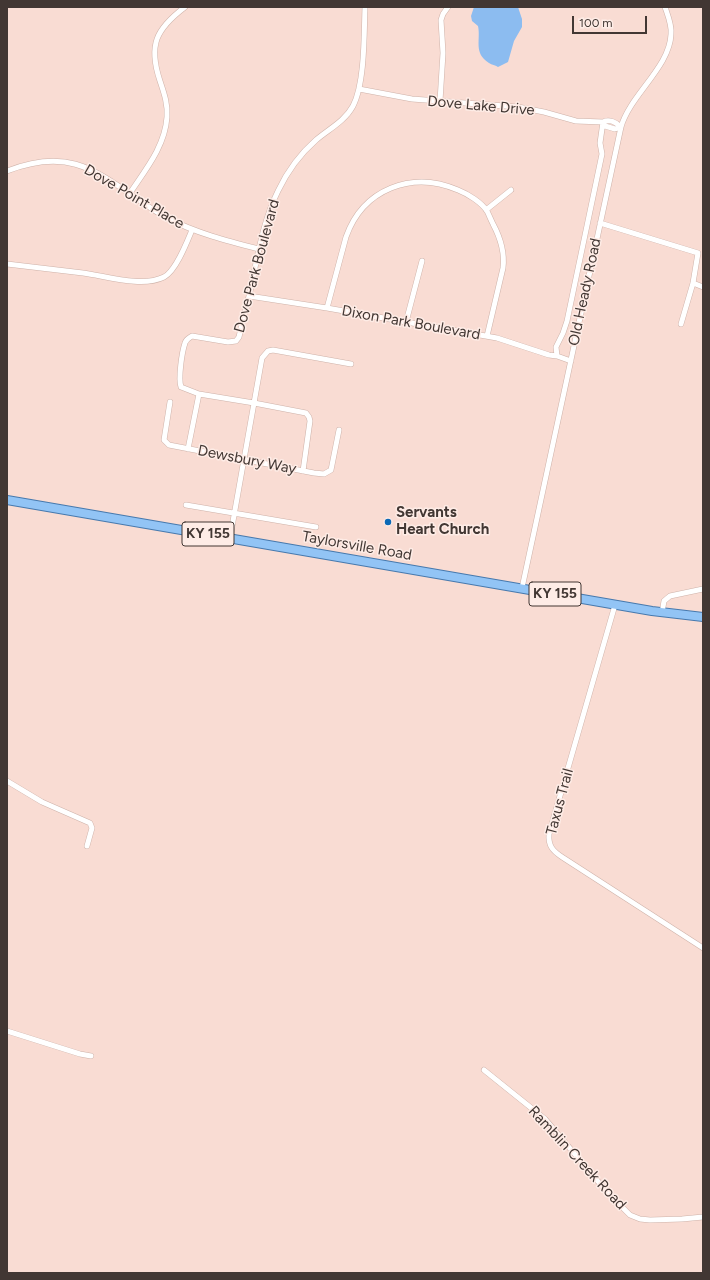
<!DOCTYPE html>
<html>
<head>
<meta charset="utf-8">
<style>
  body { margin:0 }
  #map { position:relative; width:710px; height:1280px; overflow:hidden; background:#f9dcd3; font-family:Figtree,sans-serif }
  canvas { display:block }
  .frame { position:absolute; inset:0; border:8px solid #423733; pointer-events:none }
  .scale { position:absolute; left:572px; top:16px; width:75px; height:18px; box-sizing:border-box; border:2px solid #423733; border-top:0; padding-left:5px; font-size:12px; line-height:14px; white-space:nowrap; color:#423733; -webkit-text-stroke:3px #feece6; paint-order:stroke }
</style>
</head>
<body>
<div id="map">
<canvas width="710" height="1280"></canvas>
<div class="frame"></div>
<div class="scale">100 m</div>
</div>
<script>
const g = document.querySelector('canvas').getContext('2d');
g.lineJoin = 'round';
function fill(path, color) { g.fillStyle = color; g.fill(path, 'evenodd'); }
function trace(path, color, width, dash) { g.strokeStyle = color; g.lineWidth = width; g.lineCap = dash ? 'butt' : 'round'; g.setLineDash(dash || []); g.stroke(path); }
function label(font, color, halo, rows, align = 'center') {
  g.font = font + ' Figtree,sans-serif'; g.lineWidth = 3; g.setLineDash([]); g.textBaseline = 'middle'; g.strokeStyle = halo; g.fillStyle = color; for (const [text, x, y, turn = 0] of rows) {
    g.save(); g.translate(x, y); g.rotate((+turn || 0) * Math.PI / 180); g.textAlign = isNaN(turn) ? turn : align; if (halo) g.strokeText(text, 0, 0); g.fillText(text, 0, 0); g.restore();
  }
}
const water = new Path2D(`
  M474,7H518L522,19V27L514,41L508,62L498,67C495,65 492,65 489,63C473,53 481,40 478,26L472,21L471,16Z`);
const minor = new Path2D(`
  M359,89L412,99L518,107L544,112L576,121L603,122C609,119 616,122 621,127
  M440,101L443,53L441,20L443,14L448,7
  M603,122L605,126L615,129L621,127
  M7,171C64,149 90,166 136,198C146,205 156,212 167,218C196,233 227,241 259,249
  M130,193C146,169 165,146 167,117C168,104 164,93 160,81C148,45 156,29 185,7
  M486,210L511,190
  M600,223L698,253L693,283L681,324
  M7,264C32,267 58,270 83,273C106,276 142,288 164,277C176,271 187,242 192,230
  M693,283L703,287
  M249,296L327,308L497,338L549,355L557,356L571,361
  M327,308L346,237C363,189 412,170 458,190C468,194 481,202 487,211C489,215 491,220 493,224C501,239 505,252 503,268L487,336
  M406,322L422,261
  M557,356L556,347L563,333L567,321L602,154L600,143L603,122
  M170,402L164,440L169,445L314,473L324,474L331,470L339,430
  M188,449L199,394
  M303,471L310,421L309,417L306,413L254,403L199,394L181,387C178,378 182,352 185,343C186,339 189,338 192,336L228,342L236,341L239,337C242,323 246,310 249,296C257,261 262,223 278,191C287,172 300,154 316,140C329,129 345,121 353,106C365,83 364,34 365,7
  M186,505L316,527
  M230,538L262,358L268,351L273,350L351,364
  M522,588L621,127C630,95 670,67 671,34C672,25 668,16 665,7
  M615,605L549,834C548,846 553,851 562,857L703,948
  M662,613L664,601L670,596L703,589
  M7,781L42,802L90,823L92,828L87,846
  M7,1031L80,1054L91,1056
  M484,1070L545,1119L607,1192L630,1215L640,1219L650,1220L682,1219L703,1217`);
const primary = new Path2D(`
  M7,500L652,611L703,617`);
const markers = [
  [388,522,4,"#0c69b6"]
];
const shields = [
  [208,534,52],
  [555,594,52]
];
const shieldNames = [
  ["KY 155",208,534],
  ["KY 155",555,594]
];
const streetNames = [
  ["Dove Lake Drive",481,106,5],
  ["Dove Point Place",134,197,30],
  ["Dove Park Boulevard",257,266,-75],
  ["Old Heady Road",585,292,-78],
  ["Dixon Park Boulevard",411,323,10],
  ["Dewsbury Way",247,460,11],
  ["Taylorsville Road",357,546,10],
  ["Taxus Trail",560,802,-75],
  ["Ramblin Creek Road",577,1158,47]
];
const poiNames = [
  ["Servants",396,513],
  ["Heart Church",396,530]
];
fill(water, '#8cbcf0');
trace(minor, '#ceb2a9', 6);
trace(primary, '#4779ad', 10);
trace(minor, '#fff', 5);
trace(primary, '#92c4f5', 8);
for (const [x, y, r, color] of markers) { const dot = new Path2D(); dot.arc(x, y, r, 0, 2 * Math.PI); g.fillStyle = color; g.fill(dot); trace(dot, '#feece6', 1.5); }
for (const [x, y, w] of shields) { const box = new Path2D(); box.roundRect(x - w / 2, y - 12, w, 24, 3); g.fillStyle = '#feece6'; g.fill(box); trace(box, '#423733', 1); }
label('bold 14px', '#423733', null, shieldNames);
label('15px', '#423733', '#feece6', streetNames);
label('bold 15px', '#423733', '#feece6', poiNames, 'left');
</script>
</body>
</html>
